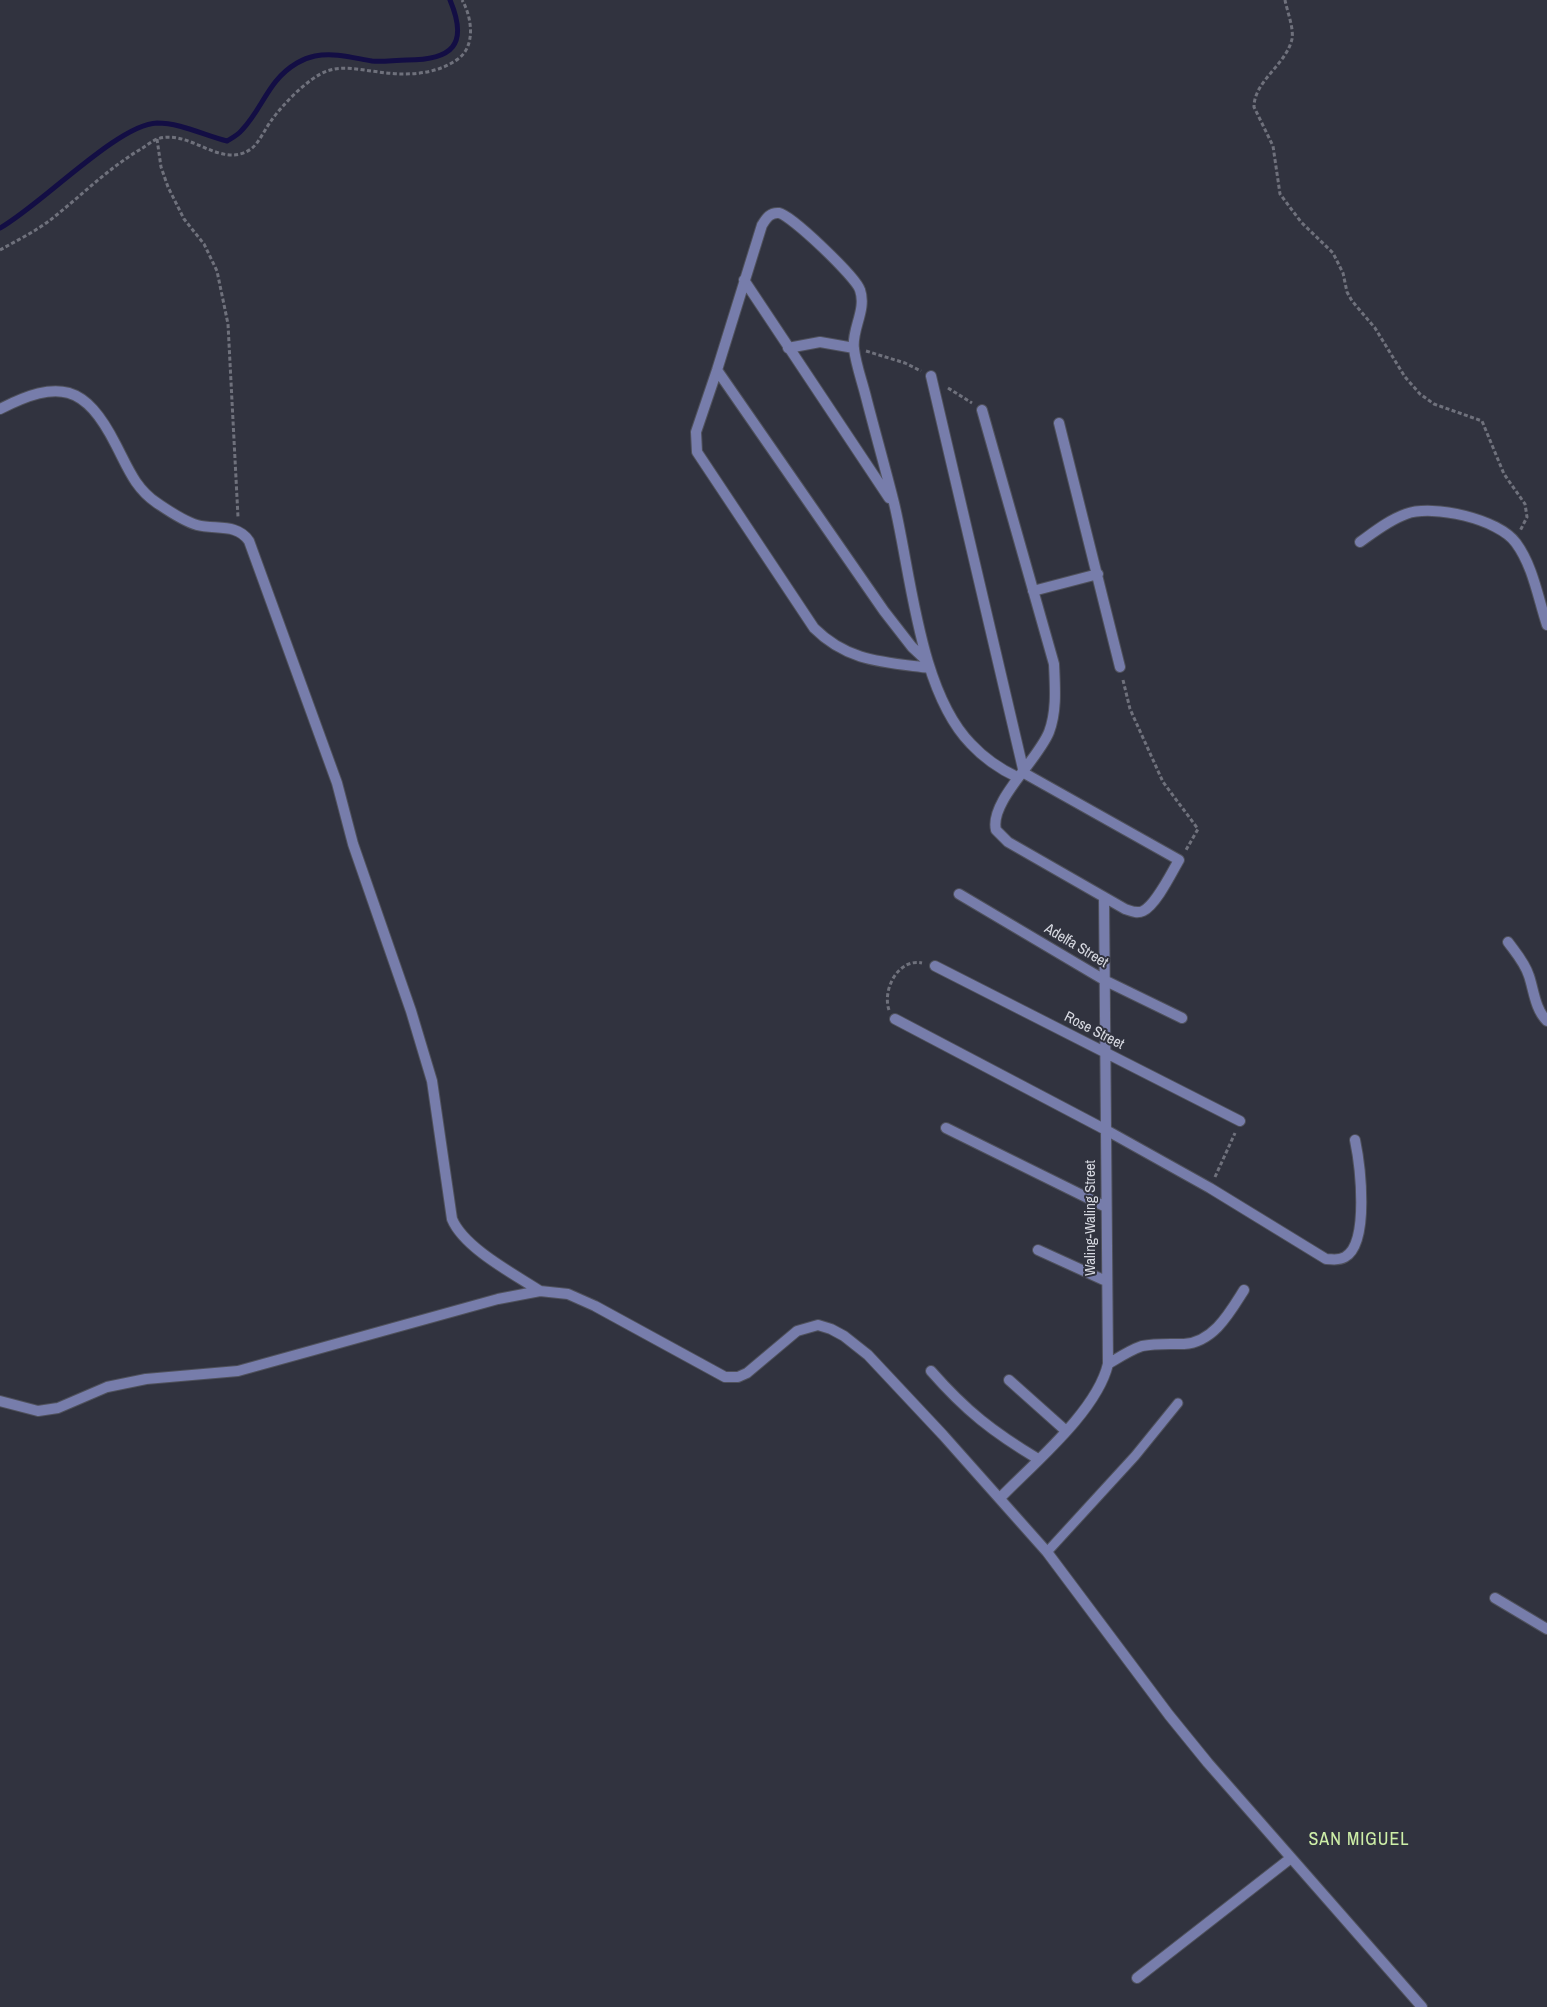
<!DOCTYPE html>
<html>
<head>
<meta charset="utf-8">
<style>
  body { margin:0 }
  canvas { display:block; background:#31333f }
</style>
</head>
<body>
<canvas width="1547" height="2007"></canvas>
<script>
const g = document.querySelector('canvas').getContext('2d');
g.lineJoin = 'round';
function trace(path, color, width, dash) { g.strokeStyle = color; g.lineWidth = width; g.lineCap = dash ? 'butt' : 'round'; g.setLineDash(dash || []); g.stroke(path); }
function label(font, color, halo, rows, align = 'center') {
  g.font = font + ' "Archivo Narrow",sans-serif'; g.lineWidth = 4; g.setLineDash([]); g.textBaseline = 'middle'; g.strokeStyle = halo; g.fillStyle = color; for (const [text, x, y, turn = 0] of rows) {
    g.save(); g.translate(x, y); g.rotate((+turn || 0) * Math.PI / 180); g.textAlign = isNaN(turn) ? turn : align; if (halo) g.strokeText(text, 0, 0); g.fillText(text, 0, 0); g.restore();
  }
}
const stream = new Path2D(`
  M0,228C40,206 118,124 157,123C181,123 203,135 227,141C232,138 238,135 242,130C263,108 268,80 297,63C302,60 310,57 315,56C334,52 354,58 372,61C383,62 395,60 407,60C452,60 469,45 450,0`);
const path = new Path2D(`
  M1285,0C1287,11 1294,28 1292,39C1286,65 1254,81 1254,107L1273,146L1280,194L1301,222L1333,253L1343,273L1347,292L1352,301L1375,328L1405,377L1420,394L1434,404L1482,421L1504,474L1525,504L1527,517L1520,531
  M157,139L161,167L168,187L184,219L204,244L217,271L228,324L238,517
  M0,250C16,241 34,232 49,221C80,197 107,169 141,149C146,146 152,141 157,139C190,128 220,170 251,149C259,143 265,129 271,121C282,105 308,78 327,71C344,65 360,70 379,72C405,76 436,75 458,59C476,46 472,17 462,0
  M866,351L905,363L921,371
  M948,388L972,403
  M1123,680L1130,709L1163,782L1198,829L1186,850
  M889,1010C882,990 898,958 922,963
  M1215,1177L1235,1133`);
const service = new Path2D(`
  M1047,1552L1135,1456L1178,1403`);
const minor = new Path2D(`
  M744,280L889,498
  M788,348L820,342L854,348
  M717,370L884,611L912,647L926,660
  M931,376L1024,773L1179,860C1172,872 1156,905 1143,911C1137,914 1131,911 1125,909L1008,842L996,830C989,802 1038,760 1049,732C1057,711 1055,687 1054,664L982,410
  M0,409C59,379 85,384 116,445C128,468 135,488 157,503C169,511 183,521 197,525C215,530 237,523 249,541L337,783L353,844L411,1011L432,1081L452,1219C464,1248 514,1274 540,1291
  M1059,423L1120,667
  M1360,542C1374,532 1389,520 1406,514C1433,504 1499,519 1516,543C1533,566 1538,598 1547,625
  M1033,591L1098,574
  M930,668C884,662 848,662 814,628L697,452L696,432L717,370L762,225C766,219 770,212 779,213C791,215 856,277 860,290C867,310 851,330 854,349C856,365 862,381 866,397C875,432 885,467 894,503C911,573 919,691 971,744C984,758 1000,769 1017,777
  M959,894L1106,981L1182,1018
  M1508,942C1516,953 1525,963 1529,976C1534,991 1535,1009 1547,1021
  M935,966L1240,1121
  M895,1019L1106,1130L1210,1188L1326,1259C1333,1259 1338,1261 1345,1257C1370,1243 1360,1164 1355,1140
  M946,1128L1106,1207
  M1038,1250L1106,1281
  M1108,1364C1118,1358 1130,1350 1142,1346C1156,1343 1170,1344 1184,1344C1214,1342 1230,1312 1244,1290
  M931,1371C966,1411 993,1432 1038,1459
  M1009,1380L1065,1430
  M0,1401L38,1411L58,1408L107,1387L146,1379L238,1371L498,1299L540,1291L568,1294L595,1306L725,1377H738L747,1373L797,1331L818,1325L831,1329L844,1336L868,1355L943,1435L1047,1552L1169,1715L1208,1763L1422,2007
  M1000,1498C1034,1463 1097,1411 1108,1364L1104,897
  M1495,1598L1547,1629
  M1137,1978L1291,1858`);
const streetNames = [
  ["Adelfa Street",1076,946,31],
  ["Rose Street",1094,1031,27],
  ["Waling-Waling Street",1091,1218,-90]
];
const quarterNames = [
  ["SAN MIGUEL",1359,1840]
];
trace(stream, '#130e44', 5);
trace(service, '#4f515c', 11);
trace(minor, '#4f515c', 12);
trace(path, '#6f717c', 3, [4, 2.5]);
trace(service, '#777dab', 9);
trace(minor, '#777dab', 10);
label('15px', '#d7d9e1', '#31333f', streetNames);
g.letterSpacing = '1px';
label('18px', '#ceefa8', '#31333f', quarterNames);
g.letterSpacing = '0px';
</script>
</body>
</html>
